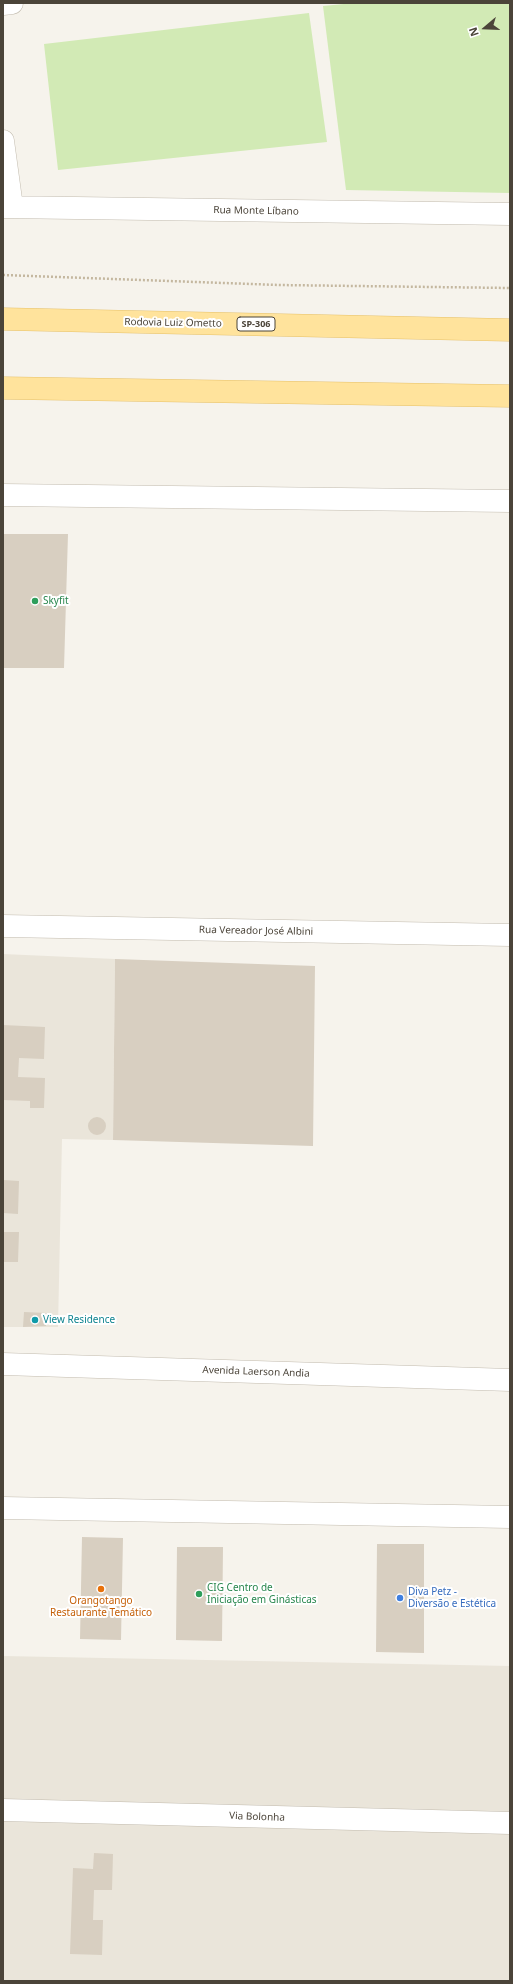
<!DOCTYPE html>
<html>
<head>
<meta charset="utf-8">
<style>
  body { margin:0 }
  #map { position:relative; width:513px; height:1984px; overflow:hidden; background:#f6f3ec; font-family:"Noto Sans",sans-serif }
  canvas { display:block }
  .frame { position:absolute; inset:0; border:4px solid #4b4439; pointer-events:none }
  .north { position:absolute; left:465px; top:8px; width:40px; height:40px; -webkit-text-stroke:3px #fff; paint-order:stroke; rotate:251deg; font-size:11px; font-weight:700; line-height:16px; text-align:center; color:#4b4439 }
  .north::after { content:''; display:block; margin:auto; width:14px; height:18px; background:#4b4439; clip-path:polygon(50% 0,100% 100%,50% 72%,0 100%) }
</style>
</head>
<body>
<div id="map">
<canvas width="513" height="1984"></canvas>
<div class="frame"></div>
<div class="north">N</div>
</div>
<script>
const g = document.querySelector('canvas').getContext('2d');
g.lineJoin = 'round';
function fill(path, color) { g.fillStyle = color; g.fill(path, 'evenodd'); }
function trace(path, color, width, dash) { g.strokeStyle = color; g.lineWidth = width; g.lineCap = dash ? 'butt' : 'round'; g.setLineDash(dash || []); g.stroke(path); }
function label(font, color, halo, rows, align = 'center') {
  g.font = font + ' "Noto Sans",sans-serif'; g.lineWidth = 4; g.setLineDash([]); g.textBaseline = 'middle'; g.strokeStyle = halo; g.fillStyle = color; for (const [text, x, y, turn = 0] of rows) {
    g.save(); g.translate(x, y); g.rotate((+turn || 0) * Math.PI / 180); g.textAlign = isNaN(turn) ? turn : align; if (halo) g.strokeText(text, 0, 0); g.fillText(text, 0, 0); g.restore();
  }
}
const residential = new Path2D(`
  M3,954L115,959L113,1140L62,1139L58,1327H3Z
  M3,1656L510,1666V1981H3Z`);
const green = new Path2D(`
  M354,3H510V193L346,190L323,6Z
  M309,13L327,142L58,170L44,44Z`);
const building = new Path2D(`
  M3,534H68L64,668H3Z
  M115,959L315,966L313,1146L113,1140Z
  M3,1025L45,1027L44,1059L19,1058L18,1077L45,1078L44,1108H30V1101L3,1100Z
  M88 1126a9 9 0 1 1 18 0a9 9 0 1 1-18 0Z
  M3,1180L19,1181L18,1214L3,1213Z
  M3,1232H19L18,1262H3Z
  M24,1312L47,1313L46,1326L23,1327Z
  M82,1537L123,1538L121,1640L80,1639Z
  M377,1544H424V1653L376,1652Z
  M177,1547H223L222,1641L176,1640Z
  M94,1853L113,1854L112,1890H94L93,1920H103L102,1955L70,1954L73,1868L93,1869Z`);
const path = new Path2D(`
  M3,275L279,285L510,288`);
const minor = new Path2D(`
  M3,4L12,3
  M3,141L12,207
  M3,207L510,214
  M3,495L510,501
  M3,926L510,935
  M3,1364L510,1380
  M3,1508L510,1517
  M3,1810L510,1823`);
const major = new Path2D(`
  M3,319L510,330
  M3,388L510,396`);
const markers = [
  [35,601,4,"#2e9e5b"],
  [35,1320,4,"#0f9aa8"],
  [101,1589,4,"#e8710a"],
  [199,1594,4,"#2e9e5b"],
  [400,1598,4,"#3f7fe0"]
];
const shields = [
  [256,324,38]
];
const shieldNames = [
  ["SP-306",256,324]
];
const streetNames = [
  ["Rua Monte Líbano",256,211,1],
  ["Rodovia Luiz Ometto",173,323,1],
  ["Rua Vereador José Albini",256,931,1],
  ["Avenida Laerson Andia",256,1372,2],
  ["Via Bolonha",257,1817,2]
];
const leisureNames = [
  ["Skyfit",43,601],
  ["CIG Centro de",207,1588],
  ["Iniciação em Ginásticas",207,1600]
];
const cultureNames = [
  ["View Residence",43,1320]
];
const shopNames = [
  ["Diva Petz -",408,1592],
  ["Diversão e Estética",408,1604]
];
const foodNames = [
  ["Orangotango",101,1601],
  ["Restaurante Temático",101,1613]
];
fill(residential, '#eae5da');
fill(green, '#d2eab5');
fill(building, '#d8cfc1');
trace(minor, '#c2bbae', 23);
trace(major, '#e6c16a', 23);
trace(path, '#c4b79f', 2.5, [2, 2]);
trace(minor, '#fff', 22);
trace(major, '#ffe39c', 22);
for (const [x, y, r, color] of markers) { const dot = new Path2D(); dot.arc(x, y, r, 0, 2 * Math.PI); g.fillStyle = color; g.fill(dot); trace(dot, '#fff', 1.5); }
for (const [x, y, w] of shields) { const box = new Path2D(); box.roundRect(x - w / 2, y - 7, w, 14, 3); g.fillStyle = '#fff'; g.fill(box); trace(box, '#4b4439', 1); }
label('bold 9px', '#4b4439', null, shieldNames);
label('10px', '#4b4439', '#fff', streetNames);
label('10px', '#27864d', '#fff', leisureNames, 'left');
label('10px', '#0d838f', '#fff', cultureNames, 'left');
label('10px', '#366cbe', '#fff', shopNames, 'left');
label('10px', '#c56008', '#fff', foodNames);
</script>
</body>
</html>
